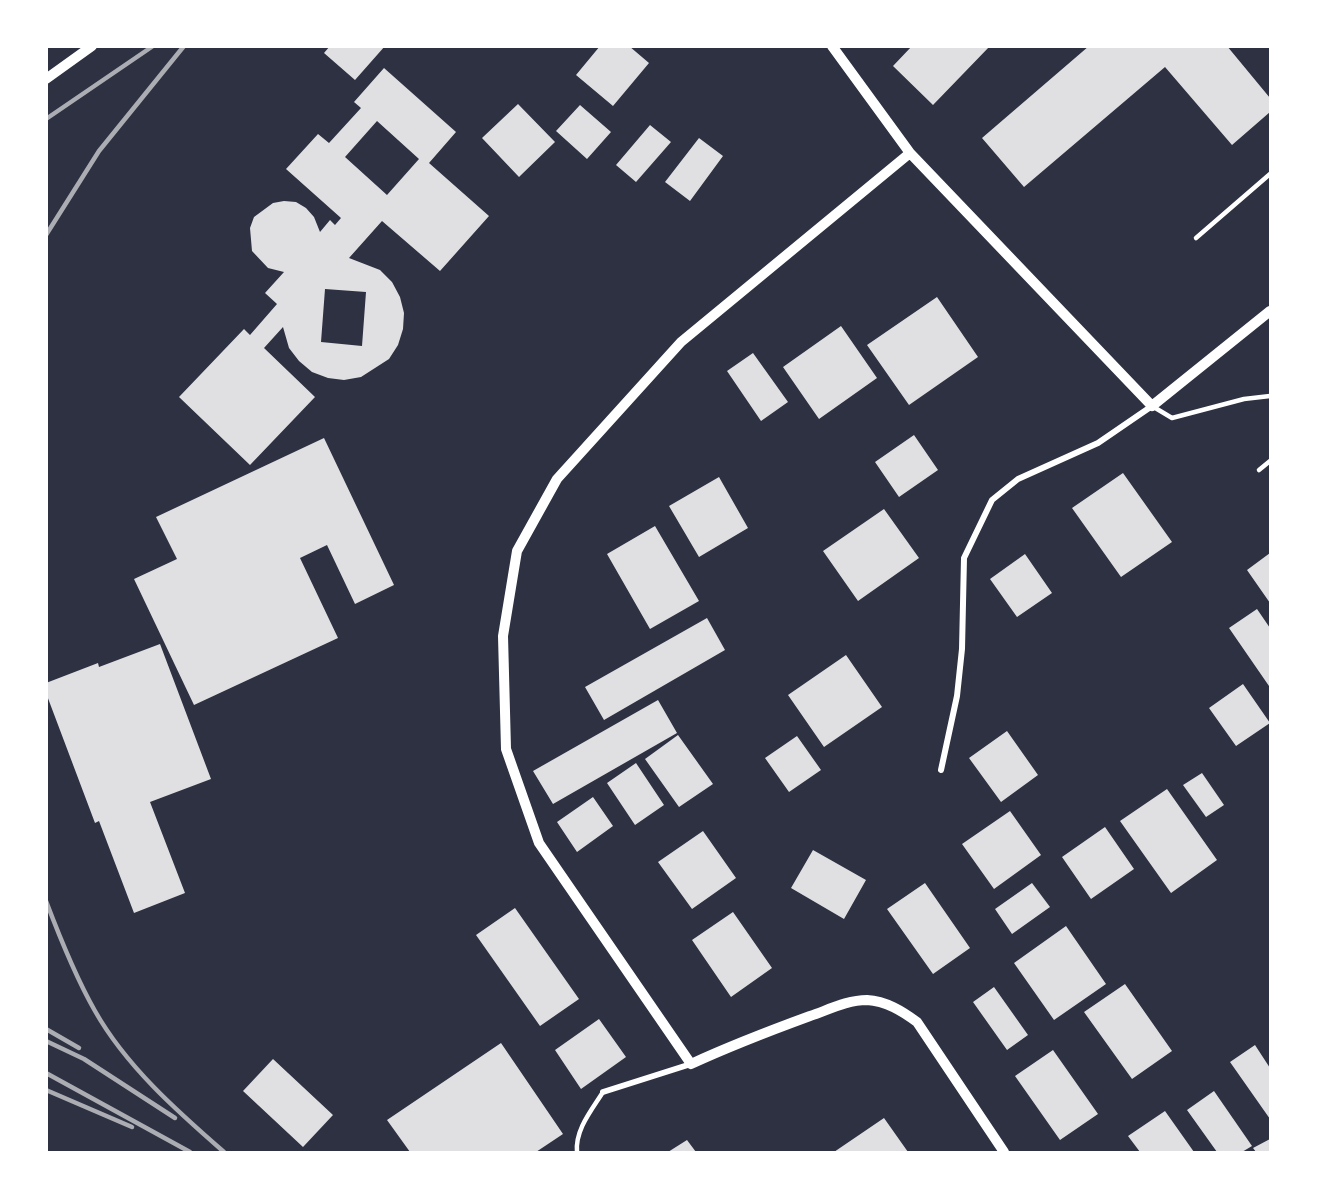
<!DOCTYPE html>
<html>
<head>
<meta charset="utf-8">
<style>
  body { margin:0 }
  #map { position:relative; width:1317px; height:1199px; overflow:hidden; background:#2d3142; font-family:"Titillium Web",sans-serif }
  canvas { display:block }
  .frame { position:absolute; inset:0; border:48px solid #fff; pointer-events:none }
</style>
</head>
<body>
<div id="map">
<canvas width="1317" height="1199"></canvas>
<div class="frame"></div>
</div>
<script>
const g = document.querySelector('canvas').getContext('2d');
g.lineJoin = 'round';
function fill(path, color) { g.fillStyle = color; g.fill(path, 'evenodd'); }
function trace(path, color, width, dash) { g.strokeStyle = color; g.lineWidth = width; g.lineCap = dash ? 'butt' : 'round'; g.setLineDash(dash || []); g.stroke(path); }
const building = new Path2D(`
  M330,46H385L355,80L324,53Z
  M600,46H629L649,63L613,106L576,75Z
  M912,46H990L933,105L893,66Z
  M1089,46H1227L1270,98V112L1232,145L1165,67L1024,187L982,138Z
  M384,68L456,132L429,163L489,216L440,271L382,221L349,258L380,270L392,282L400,297L404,313L403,329L398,345L389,359L361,377L344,380L328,378L312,372L299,361L289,348L283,327L264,348L315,397L250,465L179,397L244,329L250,335L277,304L265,293L284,272L268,268L252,251L250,228L254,217L273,203L284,201L296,202L306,208L314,217L320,232L330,220L335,225L341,218L286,169L318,134L329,143L361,108L354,102ZM377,121L419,159L387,195L345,157ZM325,289L366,292L362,346L321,342Z
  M518,104L555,142L519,177L482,138Z
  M580,105L611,132L587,159L556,131Z
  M650,125L671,142L636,182L616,165Z
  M699,138L723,156L690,201L665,182Z
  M937,297L978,357L909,405L867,345Z
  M841,326L877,378L819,419L783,367Z
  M753,353L788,402L761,421L727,371Z
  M914,435L938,470L899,497L875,462Z
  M324,438L394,585L355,604L327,545L300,558L338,638L194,705L134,579L177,559L156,517Z
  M1123,473L1172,542L1121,577L1072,508Z
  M719,477L748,528L699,557L669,506Z
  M884,509L919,558L858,601L823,551Z
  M655,526L699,601L650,629L607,554Z
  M1270,553V603L1247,570Z
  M1025,554L1052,593L1017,617L990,579Z
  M1257,609L1270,628L1269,686L1229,628Z
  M707,618L725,650L604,720L585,687Z
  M160,644L211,779L150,802L185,893L134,913L99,821L95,823L46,693V683L98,663L99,667Z
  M846,655L882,707L824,747L788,695Z
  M1243,684L1270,723L1236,746L1209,708Z
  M658,700L677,733L553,804L533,771Z
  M1007,731L1038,775L1001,802L969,758Z
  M678,735L713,784L679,807L645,759Z
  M797,736L821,770L789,792L765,758Z
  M636,763L664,805L635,825L607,783Z
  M1202,773L1224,805L1206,817L1183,785Z
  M1167,789L1217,860L1171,893L1120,821Z
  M593,797L613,826L577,852L557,822Z
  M1010,811L1041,855L994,889L962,844Z
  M1105,827L1134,869L1091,899L1062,857Z
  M703,831L736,878L692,909L658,862Z
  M813,850L866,880L844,919L791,888Z
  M925,883L970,948L933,974L887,909Z
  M1032,883L1050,907L1012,934L995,909Z
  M515,908L579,999L540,1026L476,935Z
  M733,912L772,968L731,997L692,940Z
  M1066,926L1106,984L1054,1020L1014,963Z
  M1125,984L1172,1051L1132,1079L1084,1012Z
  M994,987L1028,1035L1007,1050L973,1002Z
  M599,1019L626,1057L581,1089L555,1050Z
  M501,1043L563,1134L536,1152H410L387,1120Z
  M1255,1045L1270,1068V1119L1230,1062Z
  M1053,1050L1098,1114L1060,1140L1015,1076Z
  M273,1059L333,1115L303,1147L243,1091Z
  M1214,1091L1252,1146L1242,1152H1217L1187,1110Z
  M1165,1111L1194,1152H1140L1128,1136Z
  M884,1118L908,1152H834Z
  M1270,1139V1152H1256L1253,1148Z
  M687,1140L696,1152H668Z`);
const service = new Path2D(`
  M1196,238L1270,174
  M1152,406L1172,418L1244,399L1270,396
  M1259,470L1270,461
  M577,1152C575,1130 591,1111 603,1092`);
const minor = new Path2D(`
  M941,770L957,696L962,649L964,558L992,500L1018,479L1098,443L1152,406
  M603,1092L691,1064`);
const tertiary = new Path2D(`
  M832,46L910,153L1152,406L1270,311
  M46,79L92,46
  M910,153L681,342L557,479L517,551L503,636L506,749L539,843L691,1064C730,1046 769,1031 810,1016C828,1010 847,1000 867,1000C886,1001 902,1011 917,1022L1004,1152`);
const rail = new Path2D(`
  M46,119L153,46
  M46,235L99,151L184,46
  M46,901C60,938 75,976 95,1011C126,1066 177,1111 224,1152
  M46,1029L79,1048
  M46,1041L84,1059L175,1118
  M46,1073L190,1152
  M46,1090L132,1127`);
fill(building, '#e0e0e3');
trace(service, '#fff', 4.5);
trace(minor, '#fff', 6);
trace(tertiary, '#fff', 10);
trace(rail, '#abadb3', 4.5);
</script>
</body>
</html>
